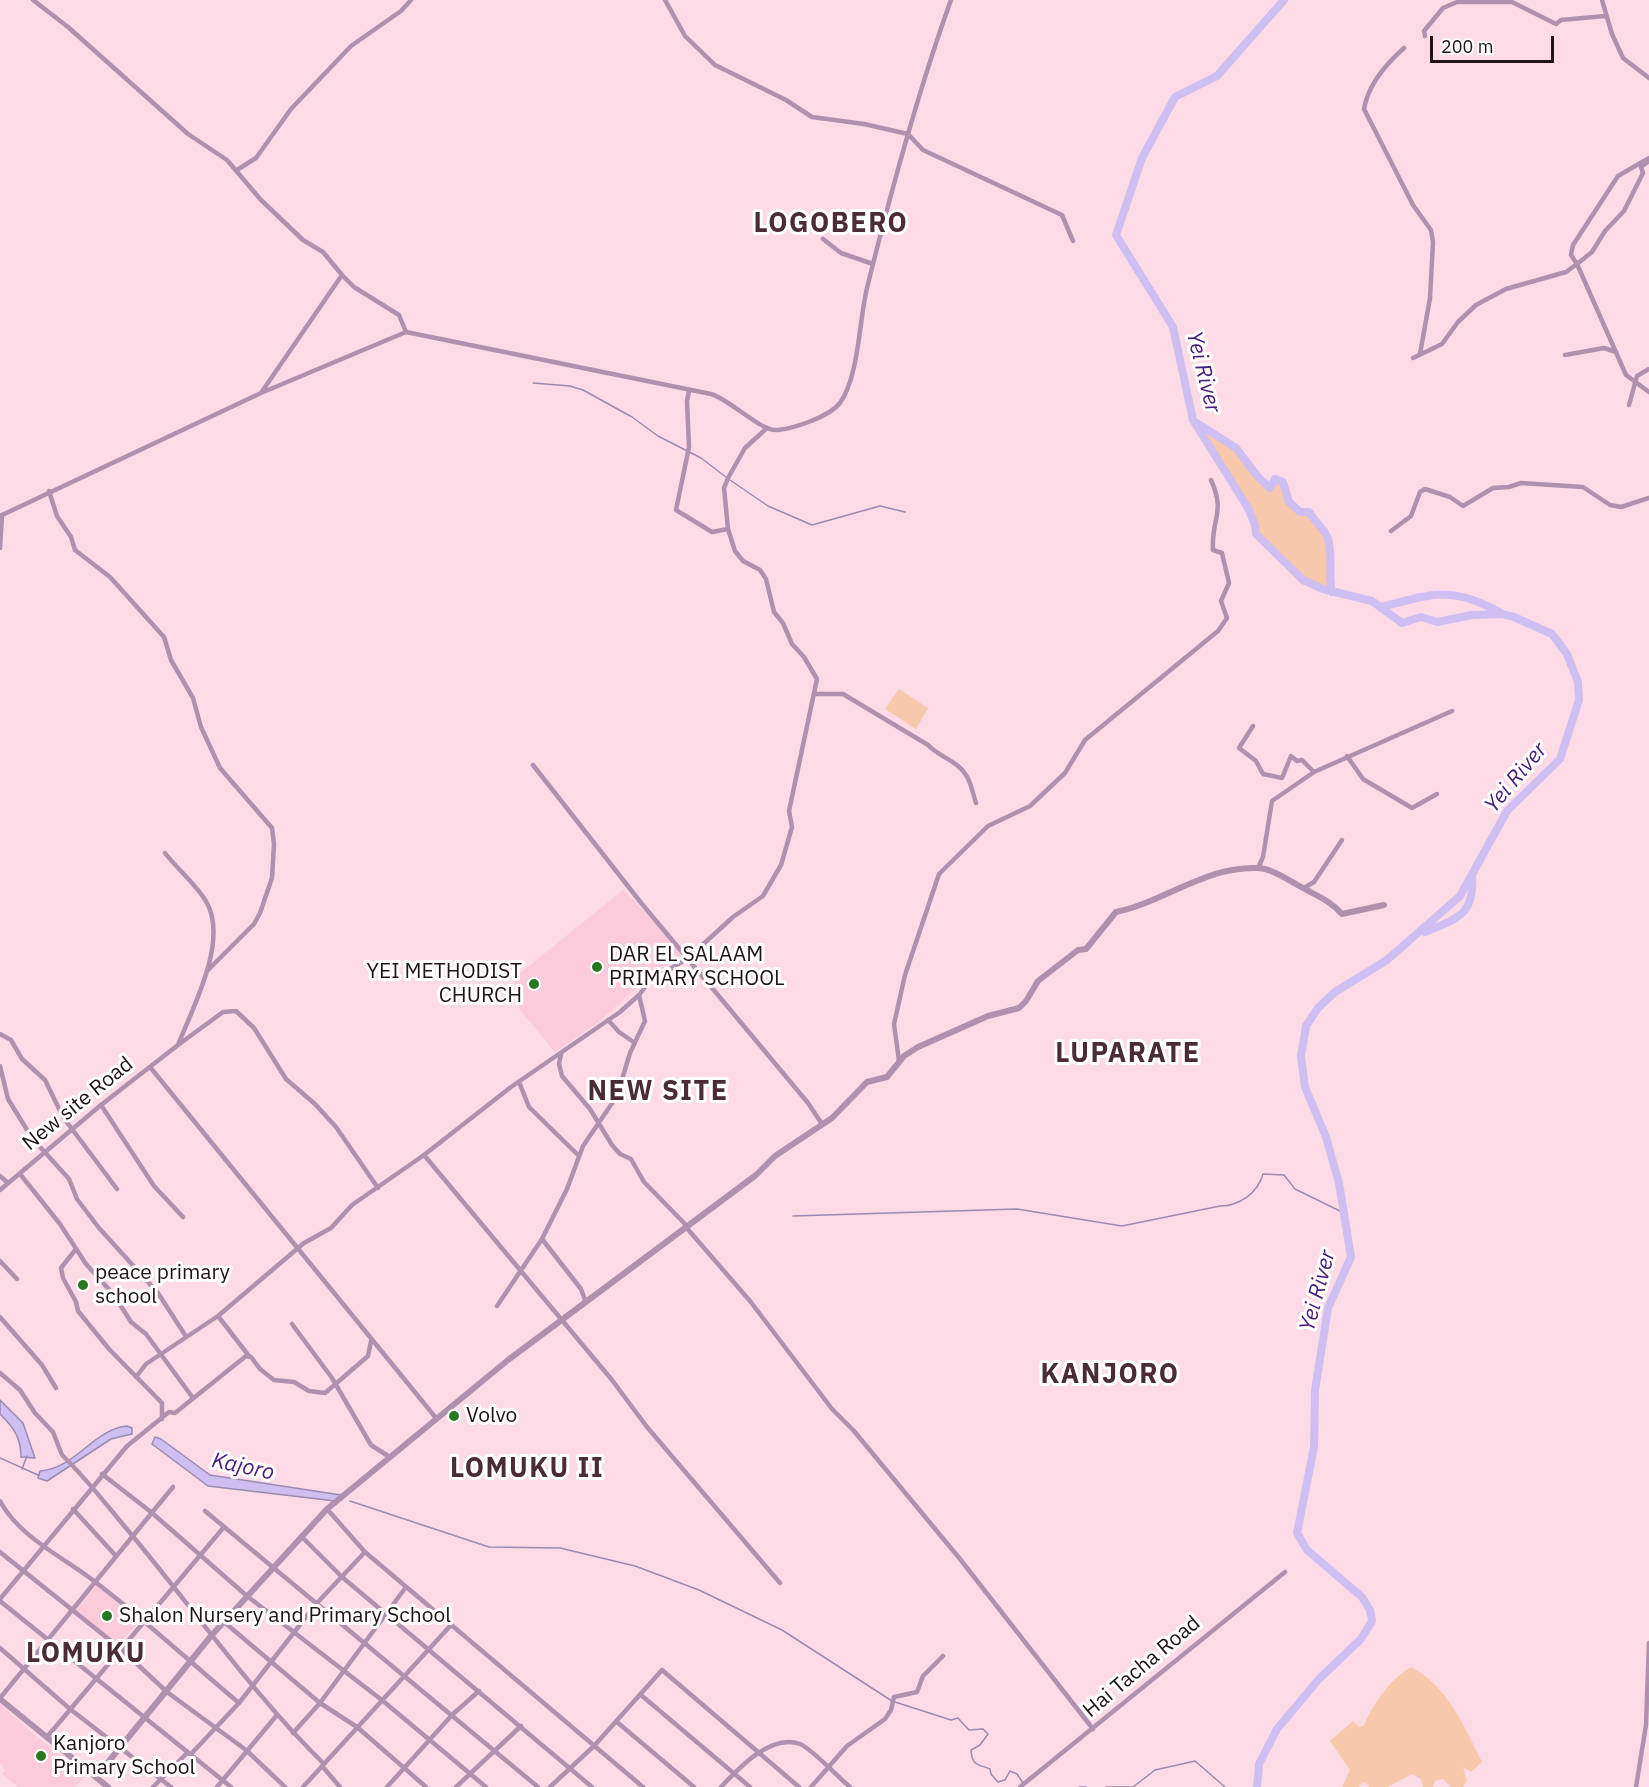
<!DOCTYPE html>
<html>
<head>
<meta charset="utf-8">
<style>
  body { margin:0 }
  #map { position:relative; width:1649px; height:1787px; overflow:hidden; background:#fcdbe6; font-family:"IBM Plex Sans",sans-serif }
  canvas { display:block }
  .scale { position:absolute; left:1430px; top:36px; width:124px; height:27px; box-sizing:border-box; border:3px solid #201217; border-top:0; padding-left:8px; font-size:18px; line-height:21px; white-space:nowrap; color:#201217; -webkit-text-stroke:4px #fff; paint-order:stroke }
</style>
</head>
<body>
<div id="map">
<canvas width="1649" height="1787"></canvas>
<div class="scale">200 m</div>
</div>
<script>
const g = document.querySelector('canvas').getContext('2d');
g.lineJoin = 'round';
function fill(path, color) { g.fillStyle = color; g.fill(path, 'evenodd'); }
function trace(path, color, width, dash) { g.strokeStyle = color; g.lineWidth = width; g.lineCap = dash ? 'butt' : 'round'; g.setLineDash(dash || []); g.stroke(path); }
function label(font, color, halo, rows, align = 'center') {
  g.font = font + ' "IBM Plex Sans",sans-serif'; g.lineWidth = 6; g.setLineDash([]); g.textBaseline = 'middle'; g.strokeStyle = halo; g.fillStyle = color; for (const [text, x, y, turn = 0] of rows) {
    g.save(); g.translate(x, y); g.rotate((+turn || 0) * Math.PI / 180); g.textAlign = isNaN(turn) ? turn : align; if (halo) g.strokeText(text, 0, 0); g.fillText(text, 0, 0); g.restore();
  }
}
const built = new Path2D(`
  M623,890L663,930L682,957L649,976L599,1022L555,1052L520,1010L514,978Z
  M97,1585L139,1622L118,1645L75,1610Z
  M0,1704L37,1737L31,1744L38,1738L88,1775L74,1787H18L2,1774L5,1771L0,1763Z`);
const green = new Path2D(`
  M1193,420L1228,440L1269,488L1275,479L1283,482L1289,502L1300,512H1309L1328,540L1332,558V592L1303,580L1256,534C1255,508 1209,446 1193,420Z
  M899,689L928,708L916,729L885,709Z
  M1411,1667C1448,1687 1464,1726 1482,1762L1471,1772L1463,1767L1467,1781L1463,1787H1451L1443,1779L1435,1781L1433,1787H1423L1421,1779L1412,1774L1388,1787H1370L1364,1782L1358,1787H1342L1350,1770L1330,1741L1353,1721L1359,1727L1364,1725C1374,1703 1390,1679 1411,1667Z`);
const water = new Path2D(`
  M0,1400L23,1423L35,1458L21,1457C21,1437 13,1427 0,1414Z
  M127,1426L132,1428V1434L111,1439L47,1481L38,1478L40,1471C75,1469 94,1429 127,1426Z
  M155,1437L161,1439L210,1475L341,1495L335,1501L208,1486L152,1444Z`);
const stream = new Path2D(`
  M533,383L570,386L583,390L632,417L658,436L701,458L726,477
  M730,480L768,506L812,525L880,506L905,512
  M793,1216L1017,1209L1122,1226L1220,1206C1239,1206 1258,1193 1263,1174L1284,1175L1295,1189L1344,1213
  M0,1458L38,1475
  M22,1469L27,1456
  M350,1501L489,1547L560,1548L635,1566L699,1590L782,1630L892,1701L951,1720L958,1718L969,1730L983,1729L988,1734L980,1745L971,1750C972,1766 978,1764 990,1769L991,1774L998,1782L1005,1780L1010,1771L1017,1774L1023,1783
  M1079,1787H1086
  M1106,1787H1133L1155,1770L1195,1761L1225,1787`);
const river = new Path2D(`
  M1197,423L1236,448L1258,477L1270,488L1275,479L1283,482L1289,502L1300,512H1309C1315,522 1325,529 1328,539C1333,557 1328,575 1332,592
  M1381,607C1432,594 1452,585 1501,613
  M1425,932C1458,918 1475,915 1472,875
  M1257,1787L1259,1764L1277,1729L1319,1679L1361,1639L1372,1621L1370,1610L1362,1597L1307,1550L1297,1533L1314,1447L1315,1390L1328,1308L1351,1257L1339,1183L1326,1137L1305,1087L1301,1056L1306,1026L1318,1008L1335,992L1387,960L1460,896L1507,811L1560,759L1579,700L1578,682L1567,654L1552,634L1514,617L1502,614L1472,615L1437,622L1421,617L1402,623L1372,601L1323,589L1303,580L1256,534L1255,525L1248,508L1193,420L1173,327L1116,235L1142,158L1175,97L1217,76L1284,0`);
const minor = new Path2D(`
  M665,0L685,36L715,65L786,100L812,117L864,124L908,134L923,150L1062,215L1073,241
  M1602,0L1612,34L1623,58L1649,78
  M1425,36L1424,31L1443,8L1457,2H1512L1556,24L1561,20L1605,16
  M1404,48C1386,64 1368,85 1364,109L1413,205L1431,230L1433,242L1430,298L1420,354
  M1649,158L1618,176L1573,245L1571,255L1577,264L1592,252L1605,231L1624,211L1643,173L1641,167L1649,161
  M237,170L256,158L291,109L351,46L401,11L411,0
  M823,239L841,253L873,264
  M342,275L354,287L399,315L406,332
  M1565,355L1604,348L1616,352
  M1413,358L1442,344L1458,322L1476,305L1506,289L1566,272L1577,264L1626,375L1649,392
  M689,391L687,401L689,447L676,510L712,532L728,529
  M261,393L406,332L711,394C731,400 761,432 778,430C795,428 829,417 840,403C859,376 859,321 867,288C891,191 917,94 951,0
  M1629,405L1637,376L1649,369
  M49,491L57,516L71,537L75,550L110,577L164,637L171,660L193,698L201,727L220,768L272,828L274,844L272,878L260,913L254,924L208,970
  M0,516L261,393L342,275L323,252L303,240L261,200L227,160L188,134L68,27L33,0
  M1391,531L1411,516L1420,492L1425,489L1450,497L1463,506L1493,488L1509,487L1521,483L1583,487L1610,505L1621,507L1649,498
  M0,548L2,515
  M814,694H843L928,745C939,757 958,761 966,775C971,782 973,794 976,803
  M1253,726L1239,748L1256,761L1263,774L1282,778L1291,756L1297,761L1302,760L1314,772
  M1347,756L1363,779L1412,808L1437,794
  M533,765L642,904L808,1103L822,1124
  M165,853C178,870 197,885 207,903C228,942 193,1007 178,1045
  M1258,868L1263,857L1272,801L1314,772L1452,711
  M1304,888L1314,882L1342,840
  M608,1020L619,1032L635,1043
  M0,1034L11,1040L22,1059L45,1080L63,1117L117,1189
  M561,1054L559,1064L562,1076L590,1109L612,1145L620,1154L631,1159L644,1182L686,1225
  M899,1061L894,1024L905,975L939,874L988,826L1030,806L1065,773L1085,740L1218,631L1227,618L1221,601L1229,583L1222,553L1213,550C1211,518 1226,513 1211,480
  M0,1066L8,1099L32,1138L69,1179L77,1199L99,1228L158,1293L185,1335
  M150,1067L436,1418
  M519,1082L529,1107L578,1155
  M101,1105L154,1186L183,1217
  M424,1155L612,1380L647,1427L780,1583
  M20,1174L60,1224L86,1264L114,1295L131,1322L146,1334L193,1398
  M0,1176L8,1183
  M0,1190L101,1105L178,1045L223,1012L236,1011L254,1028L286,1079L315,1104L336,1127L378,1188
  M685,1226L750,1301L832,1409L854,1431L960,1559L1093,1729
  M542,1239L581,1289L585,1300
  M76,1249L61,1268L63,1278L76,1302L78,1311L109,1349L162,1403V1419
  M0,1261L17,1279
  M497,1306L542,1239L567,1189L583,1146L617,1096L630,1053L645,1021L639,995
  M218,1316L249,1356
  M0,1317L42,1365L56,1388
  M292,1324L332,1378L371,1445L388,1456
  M0,1373L20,1390L35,1413L53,1432L62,1455C87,1479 108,1507 131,1534C195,1611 253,1694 324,1764
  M136,1377L146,1364L218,1316L304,1243L331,1228L352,1205L424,1155L511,1087L620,1012L639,995L649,982L688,958L733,917L763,896L781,865L792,827L789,811L817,679L804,657L792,644L783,623L774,612L766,579L760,570L743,561L735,551L728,529L724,488L728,478L745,448L767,428
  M102,1474L151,1512L247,1596L383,1701L486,1787
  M0,1501C19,1537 63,1557 94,1581C144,1619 191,1663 239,1703
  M73,1509L116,1556
  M327,1509L365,1552L643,1787
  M205,1511L538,1787
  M301,1536L342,1577L592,1787
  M0,1552L121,1649L167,1692L246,1750L285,1787
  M0,1599L127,1446L169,1412L175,1413L246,1356L251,1357L260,1369L274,1380L294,1382L309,1391L325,1393L368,1356L371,1341
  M0,1601L231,1787
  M224,1622L320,1703L357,1727L426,1787
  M0,1648L70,1709L171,1787
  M641,1695L750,1787
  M0,1698L173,1487
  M617,1722L694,1787
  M293,1733L320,1703L406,1587
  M47,1737L224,1527
  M191,1754L239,1703L317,1603L365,1552
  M322,1766L340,1787
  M153,1787L188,1752
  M217,1787L277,1715
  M303,1787L451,1625
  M387,1787L452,1715L479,1691
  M456,1787L521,1726
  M550,1787L594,1746L662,1670L799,1787
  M721,1787C738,1769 771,1733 800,1744C811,1748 839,1778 850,1787
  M811,1787L847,1746L885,1719L891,1710L894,1697L917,1692L923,1676L943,1656
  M1020,1787L1285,1572
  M1636,1787L1646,1725L1649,1643`);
const tertiary = new Path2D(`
  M0,1699L108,1787
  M96,1777L211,1636L327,1509L508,1360L756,1175L775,1156L832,1118L867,1082L887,1077L904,1056L918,1047L988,1016L1019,1008L1026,1001L1038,981L1078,950L1086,949L1116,912C1164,902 1206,866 1257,868C1270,868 1285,878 1296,884C1312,894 1329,899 1342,914L1384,905`);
const markers = [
  [597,967,6,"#297821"],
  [534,984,6,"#297821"],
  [83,1285,6,"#297821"],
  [454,1416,6,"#297821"],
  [107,1616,6,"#297821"],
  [41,1756,6,"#297821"]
];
const poiNames = [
  ["DAR EL SALAAM",609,955],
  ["PRIMARY SCHOOL",609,979],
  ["YEI METHODIST",522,972,"right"],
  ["CHURCH",522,996,"right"],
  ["peace primary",95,1273],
  ["school",95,1297],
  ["Volvo",466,1416],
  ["Shalon Nursery and Primary School",119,1616],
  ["Kanjoro",53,1744],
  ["Primary School",53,1768]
];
const streetNames = [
  ["New site Road",78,1104,-39],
  ["Hai Tacha Road",1142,1667,-40]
];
const waterNames = [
  ["Yei River",1203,372,76],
  ["Yei River",1516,778,-50],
  ["Yei River",1318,1291,-75],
  ["Kajoro",243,1467,12]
];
const districtNames = [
  ["LOGOBERO",831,224],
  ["LUPARATE",1128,1054],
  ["NEW SITE",658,1092],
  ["KANJORO",1110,1375],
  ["LOMUKU II",527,1469],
  ["LOMUKU",86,1654]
];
fill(built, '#fbcbdb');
fill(green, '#f7c8a9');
fill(water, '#cebef2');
trace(water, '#9a8ab0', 1.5);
trace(stream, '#9a8ab0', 1.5);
trace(river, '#cebef2', 8);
trace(minor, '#af91ae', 4.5);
trace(tertiary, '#af91ae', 6);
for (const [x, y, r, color] of markers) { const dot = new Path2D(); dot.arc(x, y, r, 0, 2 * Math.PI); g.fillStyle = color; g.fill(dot); trace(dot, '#fff', 2); }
label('21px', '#201217', '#fff', poiNames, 'left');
label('21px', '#201217', '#fff', streetNames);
label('italic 22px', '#471c7c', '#fff', waterNames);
g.letterSpacing = '1.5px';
label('bold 27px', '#4a2b36', '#fff', districtNames);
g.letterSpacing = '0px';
</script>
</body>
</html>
